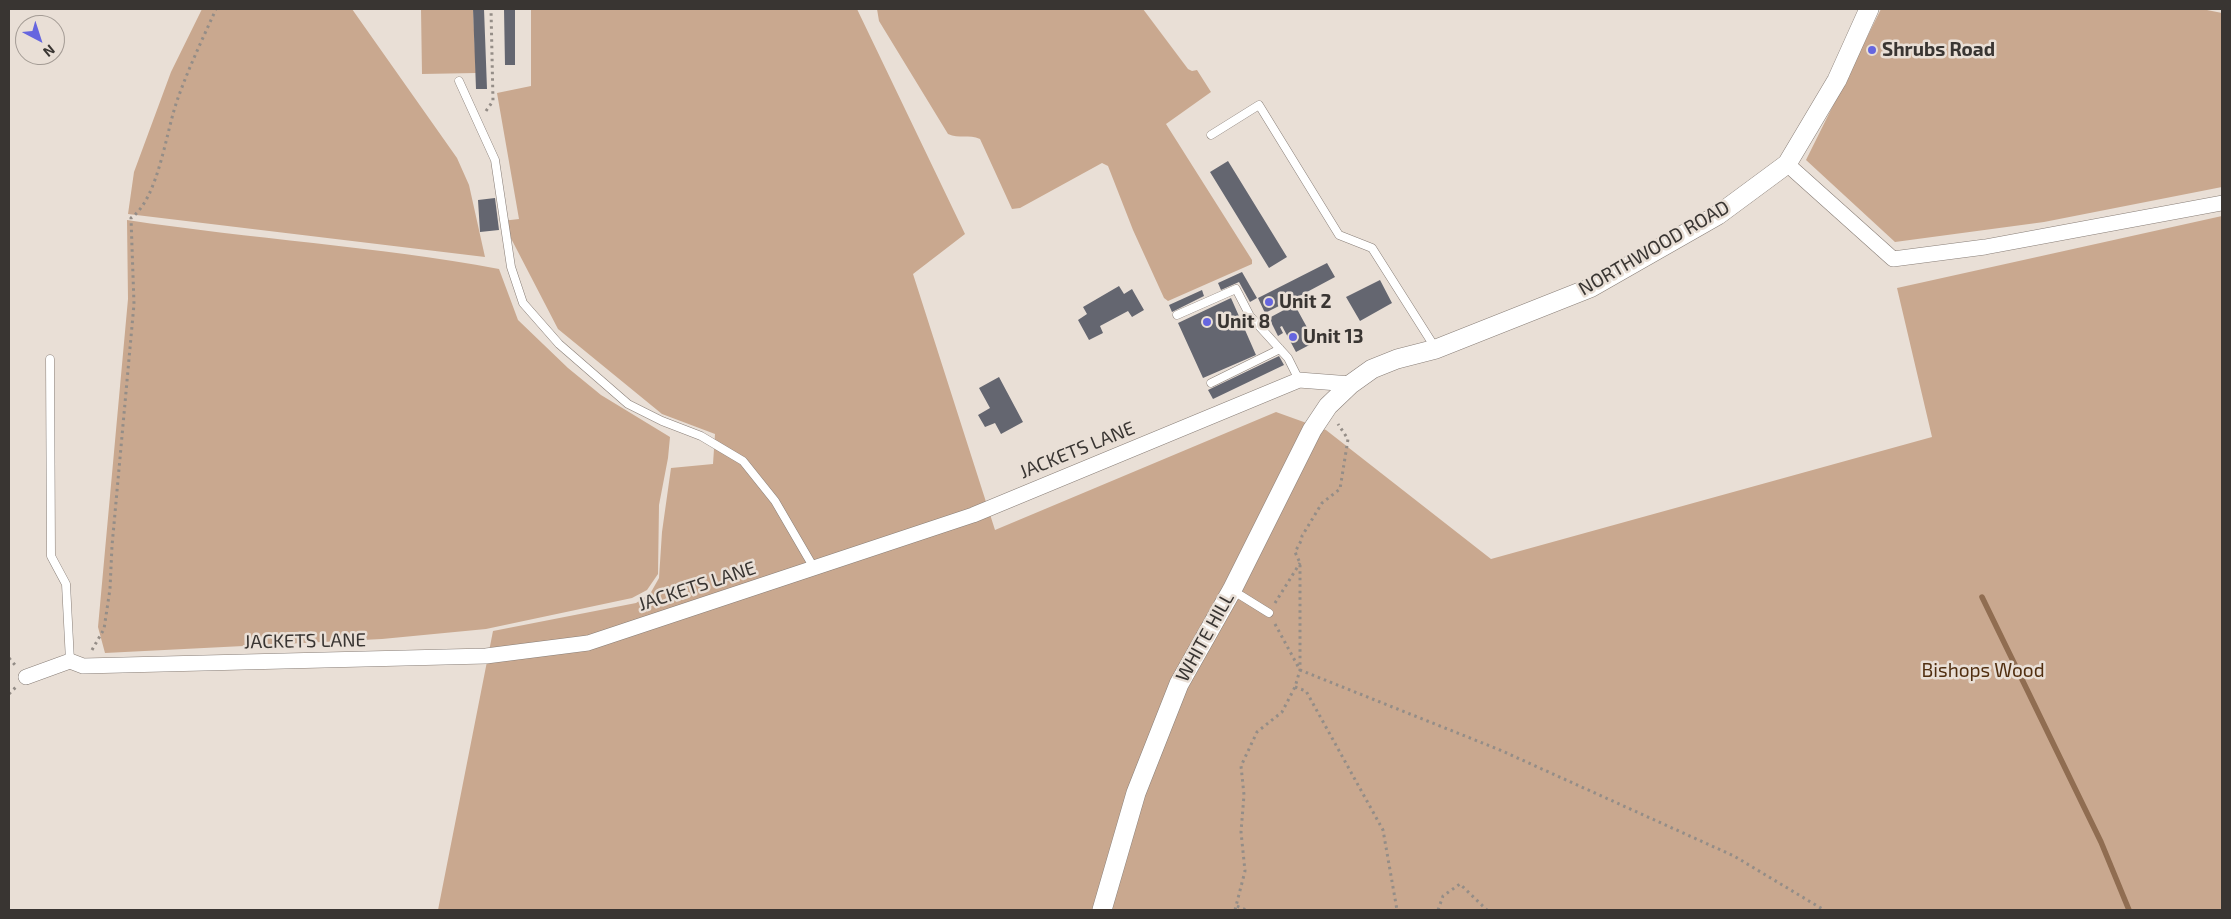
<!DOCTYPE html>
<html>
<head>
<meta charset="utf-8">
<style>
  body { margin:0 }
  #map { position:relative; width:2231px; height:919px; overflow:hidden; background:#e9dfd6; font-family:"Exo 2",sans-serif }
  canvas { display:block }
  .frame { position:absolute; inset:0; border:10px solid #393532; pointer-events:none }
  .north { position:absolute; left:15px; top:15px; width:50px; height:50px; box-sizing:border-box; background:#e9dfd6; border:1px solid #a39b94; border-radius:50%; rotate:140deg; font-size:14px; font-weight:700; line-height:20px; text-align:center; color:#393532 }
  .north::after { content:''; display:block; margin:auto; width:18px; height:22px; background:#6666df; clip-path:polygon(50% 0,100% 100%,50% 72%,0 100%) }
</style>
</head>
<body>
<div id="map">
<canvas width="2231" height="919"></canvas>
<div class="frame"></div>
<div class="north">N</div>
</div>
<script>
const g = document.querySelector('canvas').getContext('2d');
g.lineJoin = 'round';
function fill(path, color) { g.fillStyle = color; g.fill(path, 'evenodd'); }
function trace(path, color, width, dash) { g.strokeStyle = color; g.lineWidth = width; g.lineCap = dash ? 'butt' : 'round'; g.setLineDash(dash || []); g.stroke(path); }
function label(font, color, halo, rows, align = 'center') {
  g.font = font + ' "Exo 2",sans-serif'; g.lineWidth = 5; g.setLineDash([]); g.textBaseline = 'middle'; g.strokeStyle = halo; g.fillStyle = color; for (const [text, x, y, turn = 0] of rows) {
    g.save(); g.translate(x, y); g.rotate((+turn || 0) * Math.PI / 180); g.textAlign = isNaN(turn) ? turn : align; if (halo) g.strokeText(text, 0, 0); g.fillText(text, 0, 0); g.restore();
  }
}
const green = new Path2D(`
  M202,9H352L457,158L469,185L485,257L128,214L134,172L171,72Z
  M421,9H473L476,73L422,74Z
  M531,9H857L965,234L913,274L995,530L1276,412L1326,430L1491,559L1932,437L1897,288L2222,216V910H438L493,631L636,603L650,594L659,578L662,532L671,468L713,464L715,434L662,414L558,329L502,221L519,219L497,93L531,86Z
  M877,9H1143L1188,69L1192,71L1197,70L1211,92L1166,124L1252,260V264L1168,301L1164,298L1133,230L1108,166L1102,163L1020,208L1012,209L980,139C969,134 959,139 948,134L879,21Z
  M1881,9H2202L2222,13V187L2044,222L1895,242L1806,160Z
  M127,220C251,239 376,246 499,269L518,320L568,368L601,395L670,437L668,458L659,505L658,574L647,590L632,598L486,629L382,639L105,653L98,627L128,299Z`);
const stream = new Path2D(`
  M1982,597L2101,842L2129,910`);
const building = new Path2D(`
  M473,9H484L487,89H476Z
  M504,9H515V65H505Z
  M1228,161L1287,257L1269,268L1210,172Z
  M495,198L499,230L480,232L478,200Z
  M1327,263L1335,277L1292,300L1315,342L1296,352L1282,326L1280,327L1283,333L1278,336L1269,318L1284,310L1281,305L1265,313L1258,298Z
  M1242,272L1257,298L1250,302L1239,282L1221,290L1218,283Z
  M1380,280L1392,303L1360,321L1346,297Z
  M1119,286L1124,294L1132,289L1144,310L1132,317L1128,311L1100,326L1103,333L1089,340L1078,320L1087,314L1083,307Z
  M1202,290L1204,296L1172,312L1169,305Z
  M1231,298L1256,355L1203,378L1178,323Z
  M1279,356L1284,365L1213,399L1208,390Z
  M999,377L1023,422L1001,434L995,423L985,427L978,415L990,408L979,388Z`);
const path = new Path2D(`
  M486,111L493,101L491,9
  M1275,603L1300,563
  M1275,624L1300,670L1500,750L1734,856L1824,910
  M92,650L104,629L110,589L112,546L134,304L131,218C159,198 166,130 178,98C189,67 203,38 216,9
  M9,658L15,665
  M1295,687L1306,691L1383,830L1397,910
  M9,694L16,687
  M1237,906L1246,910
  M1235,910L1245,871L1241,832L1244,795L1241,766L1257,732L1282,712L1295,687L1300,670V563L1295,552L1301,541L1302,536L1322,503L1340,489L1348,439L1338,424
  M1438,910L1443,896L1460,884L1487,910`);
const service = new Path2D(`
  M459,81L495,160L511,267L523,303L559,344L628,404L662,421L701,436L743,461L775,501L814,568
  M1211,135L1259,105L1339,235L1372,248L1436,349
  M1177,315L1236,289L1250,316L1288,358L1299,380
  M50,359L51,556L66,584L70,661
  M1211,383L1280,349
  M1232,590L1269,613`);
const minor = new Path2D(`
  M1787,164L1893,259L1985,247L2222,203
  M26,677L70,661L83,666L486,656L588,643L973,515L1299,380L1351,384`);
const tertiary = new Path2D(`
  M1102,910L1136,793L1179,684L1232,590L1312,430L1328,406L1351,384L1372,369L1397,359L1436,349L1590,288L1718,215L1787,164L1837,80L1869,9`);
const markers = [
  [1872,50,5,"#6666df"],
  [1269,302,5,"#6666df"],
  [1207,322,5,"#6666df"],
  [1293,337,5,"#6666df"]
];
const poiNames = [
  ["Shrubs Road",1882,50],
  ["Unit 2",1279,302],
  ["Unit 8",1217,322],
  ["Unit 13",1303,337]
];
const streetNames = [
  ["NORTHWOOD ROAD",1654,248,-30],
  ["JACKETS LANE",1077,450,-22],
  ["JACKETS LANE",697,586,-18],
  ["WHITE HILL",1205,637,-61],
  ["JACKETS LANE",305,641,-1]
];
const parkNames = [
  ["Bishops Wood",1983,671]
];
fill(green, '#c9a88f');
trace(stream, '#906d51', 5.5);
fill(building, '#646670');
trace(service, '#887e77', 9);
trace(minor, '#887e77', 16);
trace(tertiary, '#887e77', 20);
trace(path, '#948d87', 3, [2.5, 4]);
trace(service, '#fff', 8);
trace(minor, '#fff', 15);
trace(tertiary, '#fff', 19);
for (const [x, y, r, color] of markers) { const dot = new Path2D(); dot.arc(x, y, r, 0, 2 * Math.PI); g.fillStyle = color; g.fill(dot); trace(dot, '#e9dfd6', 2); }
label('bold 19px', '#393532', '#e9dfd6', poiNames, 'left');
label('19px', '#393532', '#e9dfd6', streetNames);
label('19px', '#502e0f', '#e9dfd6', parkNames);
</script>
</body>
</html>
